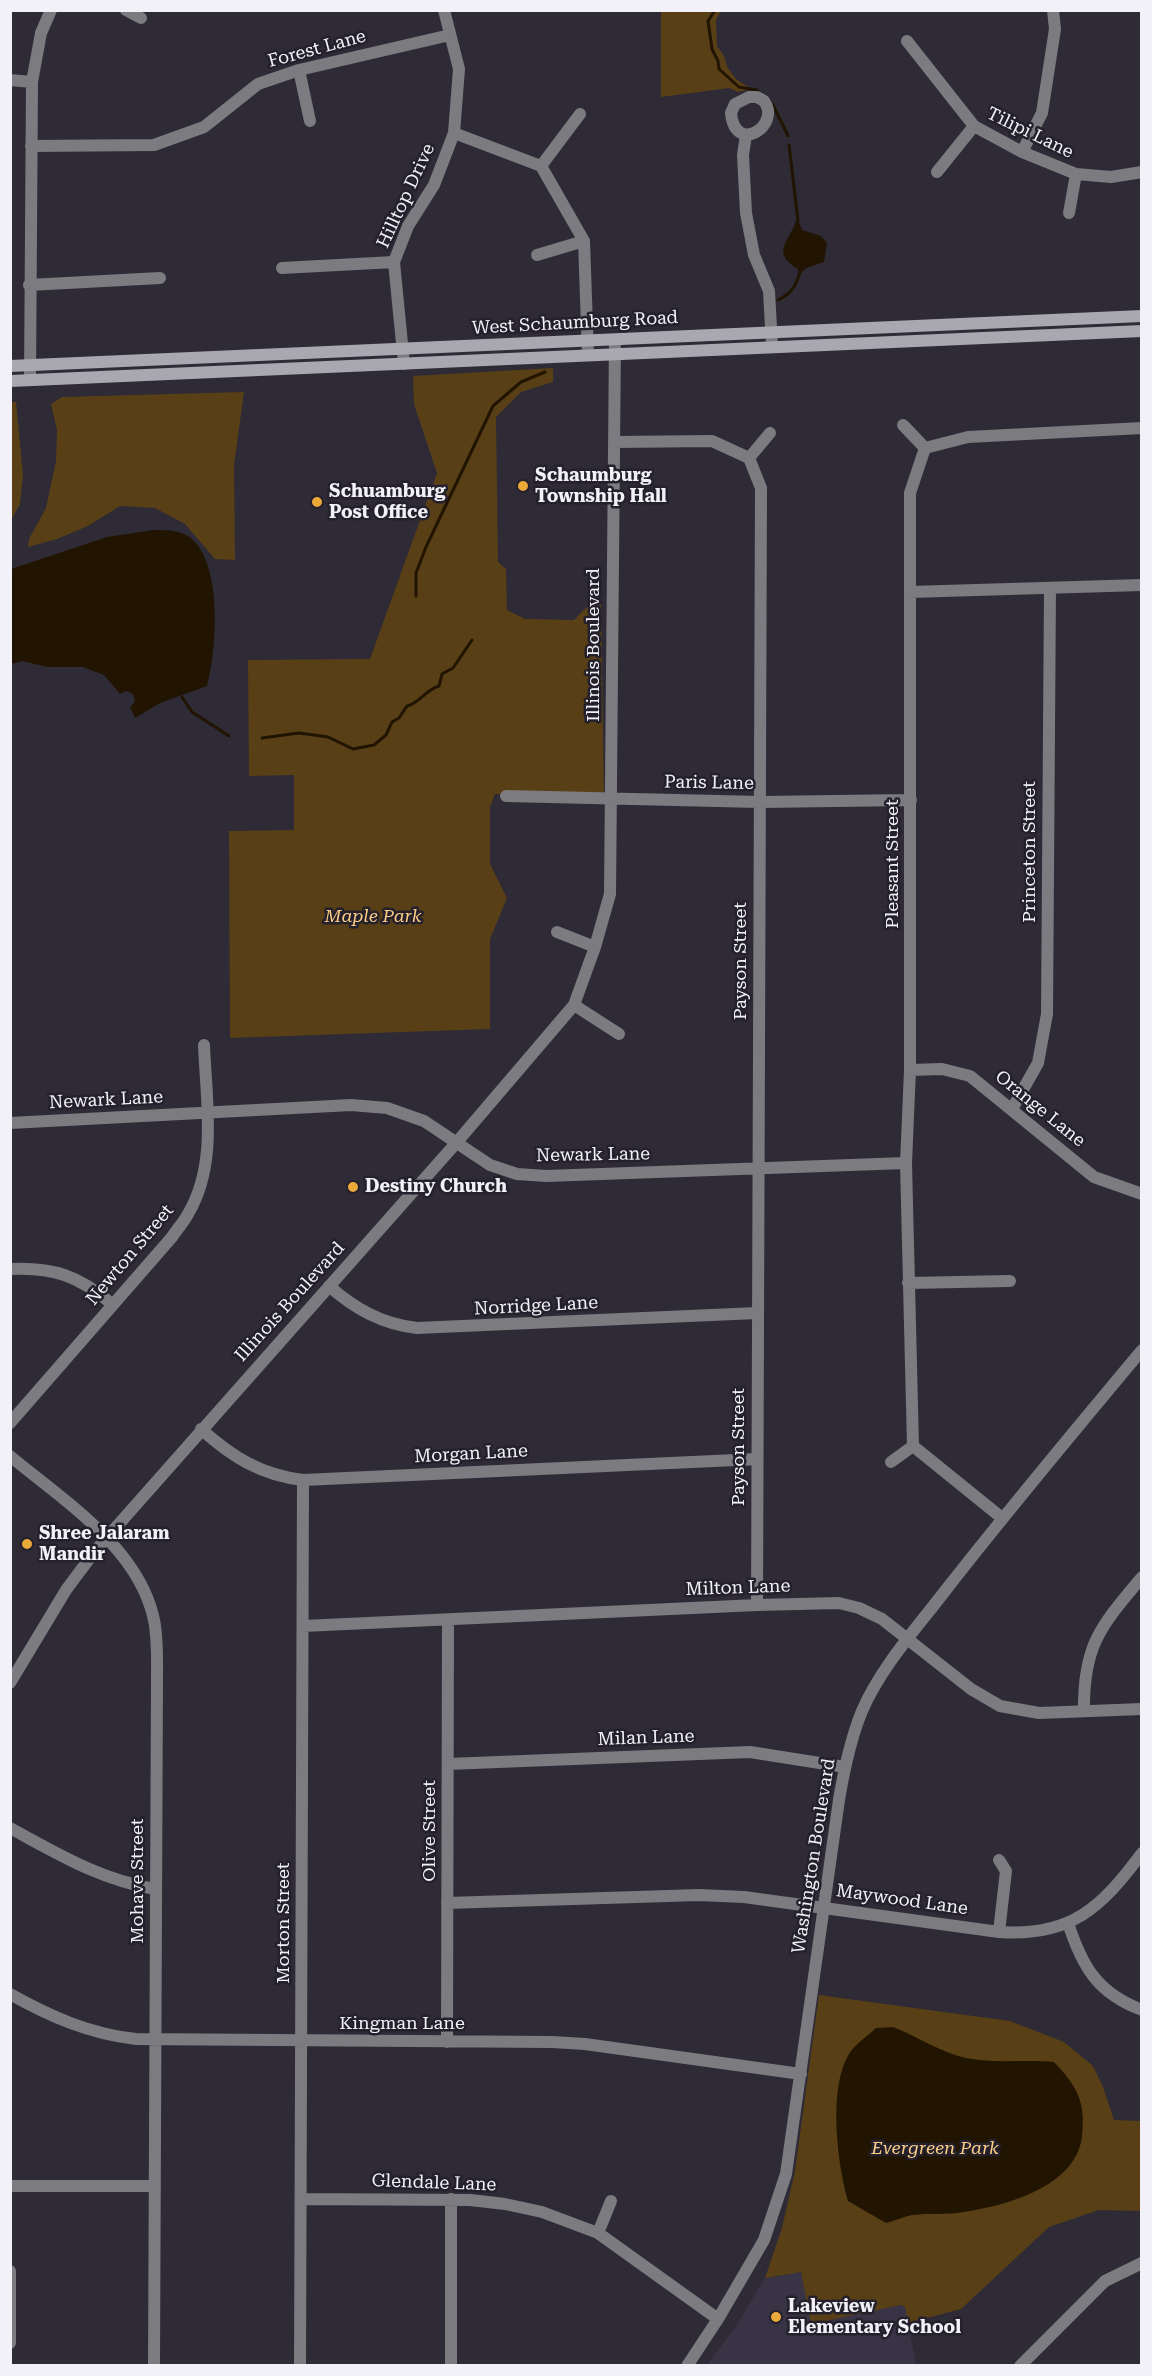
<!DOCTYPE html>
<html>
<head>
<meta charset="utf-8">
<style>
  body { margin:0 }
  #map { position:relative; width:1152px; height:2376px; overflow:hidden; background:#2e2b36; font-family:"Roboto Serif",serif }
  canvas { display:block }
  .frame { position:absolute; inset:0; border:12px solid #f3f1f8; pointer-events:none }
</style>
</head>
<body>
<div id="map">
<canvas width="1152" height="2376"></canvas>
<div class="frame"></div>
</div>
<script>
const g = document.querySelector('canvas').getContext('2d');
g.lineJoin = 'round';
function fill(path, color) { g.fillStyle = color; g.fill(path, 'evenodd'); }
function trace(path, color, width, dash) { g.strokeStyle = color; g.lineWidth = width; g.lineCap = dash ? 'butt' : 'round'; g.setLineDash(dash || []); g.stroke(path); }
function label(font, color, halo, rows, align = 'center') {
  g.font = font + ' "Roboto Serif",serif'; g.lineWidth = 5; g.setLineDash([]); g.textBaseline = 'middle'; g.strokeStyle = halo; g.fillStyle = color; for (const [text, x, y, turn = 0] of rows) {
    g.save(); g.translate(x, y); g.rotate((+turn || 0) * Math.PI / 180); g.textAlign = isNaN(turn) ? turn : align; if (halo) g.strokeText(text, 0, 0); g.fillText(text, 0, 0); g.restore();
  }
}
const built = new Path2D(`
  M801,2272L905,2307L916,2365L706,2366L736,2326L765,2278Z`);
const green = new Path2D(`
  M661,11H721L716,20L717,46L724,56L727,67L736,79L751,89L738,92L729,88L661,97Z
  M553,368V382L521,392L496,417L498,562L506,569L507,610L525,619L574,620L590,604H601L604,796L495,794L490,807V864L507,898L490,939V1029L230,1038L229,831L294,830V775L249,776L248,660L370,659L437,473L414,404L413,376Z
  M244,392L234,465L235,560L215,559L185,524L155,508L120,506L88,526L57,539L28,547L29,539L46,508L56,461L57,430L51,404L62,397Z
  M11,402H16L23,475L20,504L11,520Z
  M819,1995L1010,2021L1064,2042L1093,2066L1103,2087L1114,2120L1141,2121V2211L1099,2210L1049,2227L961,2309L908,2323L905,2307L901,2305L811,2324L801,2272L765,2278L782,2228L795,2171Z`);
const water = new Path2D(`
  M797,217L802,230L821,236L827,243L824,262L806,268L799,275L798,269C769,251 791,242 797,217Z
  M154,530C168,530 184,530 194,541C222,570 217,649 207,686L160,703L135,718L130,707L135,702L133,694L126,691L120,694L104,675L83,667H48L22,661L11,664V569L107,537Z
  M893,2027C917,2036 941,2053 966,2058C995,2064 1024,2059 1054,2062C1077,2086 1086,2102 1082,2136C1077,2186 1006,2206 963,2212C946,2215 929,2213 913,2215C904,2216 895,2221 886,2223L848,2201C837,2163 828,2088 849,2054C855,2044 868,2036 876,2028Z`);
const stream = new Path2D(`
  M715,10L708,21L712,49L718,61L719,69L739,87L757,90L761,94
  M768,100L773,105L788,136
  M789,145L798,221
  M778,300C791,294 796,286 800,272
  M416,596V573L426,547L493,406L521,382L545,372
  M182,697L192,712L229,736
  M262,738L299,733L328,737L353,749L374,745L386,735L392,722L399,718L407,706C420,703 425,690 439,686L442,674L453,668L472,640`);
const street = new Path2D(`
  M126,10L141,18
  M907,41L974,126L1022,152L1076,174L1111,177L1142,172
  M299,70L310,121
  M10,80L32,82
  M749,97H757L764,101C782,125 735,156 731,113L735,104Z
  M454,133L541,166L584,241L588,355
  M746,135L743,155L746,213L754,255L769,291L772,346
  M31,146L154,145L204,127L258,84L299,70L450,35
  M1022,152L1042,113L1055,29L1053,10
  M541,166L580,114
  M937,172L974,126
  M1069,213L1076,174
  M537,255L584,241
  M282,268L394,262
  M29,285L160,278
  M404,364L394,262L408,226L434,185L454,133L459,69L444,10
  M30,380L32,82L41,33L51,10
  M903,425L925,448L910,493V1070L906,1163L913,1446L1002,1518
  M614,442L712,441L749,458L761,488L757,1605
  M925,448L968,437L1142,428
  M749,458L770,433
  M910,592L1142,585
  M506,796L760,802L911,800
  M557,932L595,947
  M574,1005L619,1034
  M910,1070L942,1069L970,1076L1094,1177L1142,1194
  M1012,1109L1038,1063L1047,1014L1050,588
  M10,1123L351,1105L387,1108L424,1121L490,1165L517,1174L546,1176L906,1163
  M10,1269C54,1267 79,1276 112,1304
  M908,1283L1010,1281
  M329,1286C355,1309 382,1324 417,1328L757,1313
  M10,1423L172,1237C177,1229 184,1222 188,1214C218,1164 206,1100 204,1045
  M201,1429C232,1457 261,1475 303,1480L757,1459
  M10,1456C64,1501 139,1548 154,1620C158,1640 157,1660 157,1680L154,2366
  M891,1462L913,1446
  M303,1626L757,1605L839,1603L859,1608L882,1619L971,1689L1000,1706L1039,1713L1142,1709
  M10,1683L66,1590L95,1551L457,1142L574,1005L595,947L610,894L615,340
  M1084,1711C1083,1645 1101,1626 1142,1577
  M448,1764L750,1752L845,1767
  M10,1828C60,1855 99,1879 155,1889
  M447,1903L699,1895L744,1897L999,1932C1071,1937 1101,1908 1142,1853
  M1068,1923C1082,1966 1097,1993 1142,2010
  M999,1932L1006,1871L999,1860
  M10,1994C51,2017 90,2034 136,2039L552,2042L585,2044L801,2074
  M447,2042L448,1620
  M10,2186H155
  M301,2199L470,2200L505,2204L542,2212L598,2233L718,2319
  M598,2233L611,2201
  M10,2271V2343
  M300,2366L303,1480
  M451,2366V2199
  M687,2366L718,2319L764,2240L786,2174L839,1800C844,1770 850,1740 862,1711C881,1667 916,1629 945,1591C1009,1509 1075,1430 1142,1350
  M1020,2366L1105,2281L1142,2263`);
const secondary = new Path2D(`
  M10,366L1142,316
  M10,381L1142,331`);
const markers = [
  [523,486,6,"#eba939"],
  [317,502,6,"#eba939"],
  [353,1187,6,"#eba939"],
  [27,1544,6,"#eba939"],
  [776,2317,6,"#eba939"]
];
const streetNames = [
  ["Forest Lane",317,49,-15],
  ["Tilipi Lane",1030,133,26],
  ["Hilltop Drive",406,196,-65],
  ["West Schaumburg Road",575,323,-3],
  ["Illinois Boulevard",594,645,-90],
  ["Paris Lane",709,783,1],
  ["Princeton Street",1030,852,-90],
  ["Pleasant Street",893,864,-90],
  ["Payson Street",741,961,-90],
  ["Newark Lane",106,1100,-3],
  ["Orange Lane",1040,1109,39],
  ["Newark Lane",593,1155,-1],
  ["Newton Street",130,1255,-50],
  ["Illinois Boulevard",290,1302,-48],
  ["Norridge Lane",536,1306,-3],
  ["Payson Street",739,1447,-90],
  ["Morgan Lane",471,1454,-3],
  ["Milton Lane",738,1588,-2],
  ["Milan Lane",646,1738,-2],
  ["Olive Street",430,1831,-90],
  ["Washington Boulevard",814,1856,-81],
  ["Mohave Street",138,1881,-90],
  ["Maywood Lane",902,1900,8],
  ["Morton Street",284,1923,-90],
  ["Kingman Lane",402,2024],
  ["Glendale Lane",434,2183,2]
];
const poiNames = [
  ["Schaumburg",535,476],
  ["Township Hall",535,497],
  ["Schuamburg",329,492],
  ["Post Office",329,513],
  ["Destiny Church",365,1187],
  ["Shree Jalaram",39,1534],
  ["Mandir",39,1555],
  ["Lakeview",788,2307],
  ["Elementary School",788,2328]
];
const parkNames = [
  ["Maple Park",373,917],
  ["Evergreen Park",935,2149]
];
fill(built, '#393445');
fill(green, '#583f16');
fill(water, '#211401');
trace(stream, '#211401', 3);
trace(street, '#7c7b80', 12);
trace(secondary, '#a9a7b0', 12);
for (const [x, y, r, color] of markers) { const dot = new Path2D(); dot.arc(x, y, r, 0, 2 * Math.PI); g.fillStyle = color; g.fill(dot); trace(dot, '#24212c', 2); }
label('18px', '#f3f1f8', '#24212c', streetNames);
label('bold 18px', '#f3f1f8', '#24212c', poiNames, 'left');
label('italic 18px', '#fdcd85', '#24212c', parkNames);
</script>
</body>
</html>
